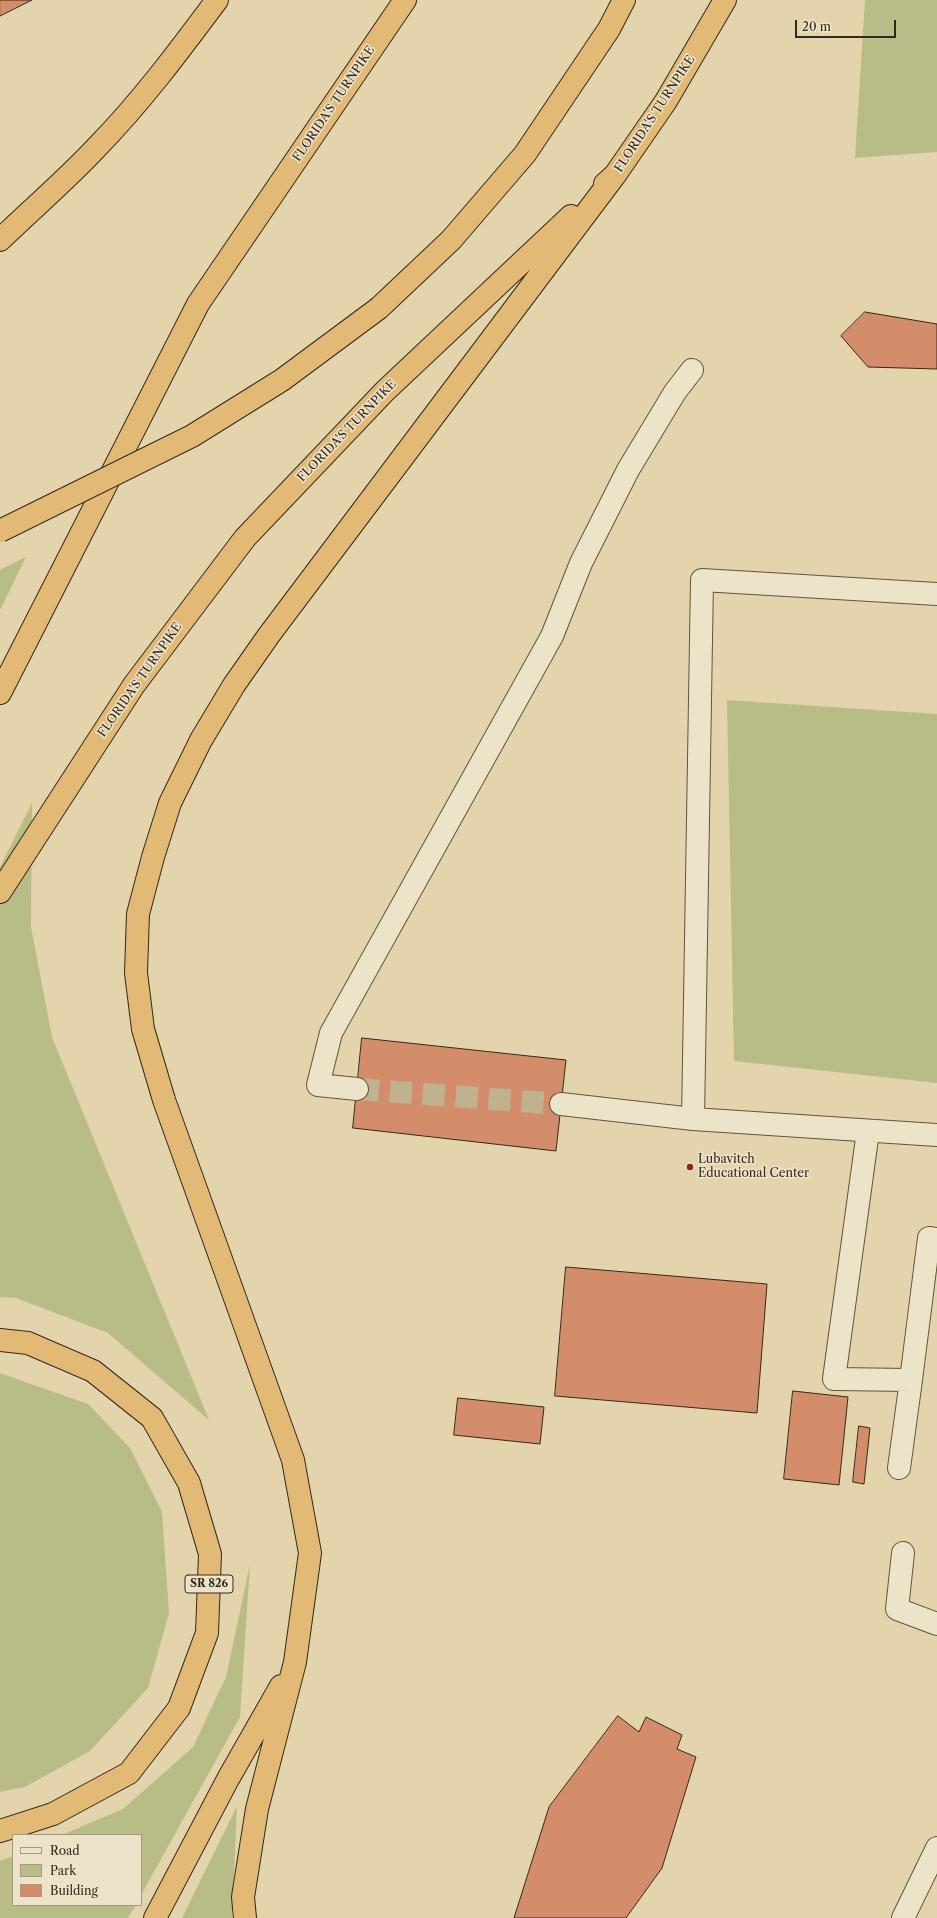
<!DOCTYPE html>
<html>
<head>
<meta charset="utf-8">
<style>
  body { margin:0 }
  #map { position:relative; width:937px; height:1918px; overflow:hidden; background:#e4d4ab; font-family:"Libre Caslon Text",serif }
  canvas { display:block }
  .legend { position:absolute; left:12px; top:1834px; width:130px; height:72px; box-sizing:border-box; background:#ede3c8; border:1px solid #a39984; margin:0; padding:5px 7px; list-style:none; font-size:12px; color:#33291f }
  .legend li { display:flex; align-items:center; gap:8px; height:20px }
  .legend b { width:20px; border:1px solid #a39984 }
  .scale { position:absolute; left:795px; top:20px; width:101px; height:18px; box-sizing:border-box; border:2px solid #33291f; border-top:0; padding-left:5px; font-size:12px; line-height:14px; white-space:nowrap; color:#33291f; -webkit-text-stroke:3px #ede3c8; paint-order:stroke }
</style>
</head>
<body>
<div id="map">
<canvas width="937" height="1918"></canvas>
<ul class="legend">
<li><b style="height:5px;background:#ede3c8"></b>Road</li>
<li><b style="height:11px;background:#b8bc86"></b>Park</li>
<li><b style="height:11px;background:#d38d6b"></b>Building</li>
</ul>
<div class="scale">20 m</div>
</div>
<script>
const g = document.querySelector('canvas').getContext('2d');
g.lineJoin = 'round';
function fill(path, color) { g.fillStyle = color; g.fill(path, 'evenodd'); }
function trace(path, color, width, dash) { g.strokeStyle = color; g.lineWidth = width; g.lineCap = dash ? 'butt' : 'round'; g.setLineDash(dash || []); g.stroke(path); }
function label(font, color, halo, rows, align = 'center') {
  g.font = font + ' "Libre Caslon Text",serif'; g.lineWidth = 3; g.setLineDash([]); g.textBaseline = 'middle'; g.strokeStyle = halo; g.fillStyle = color; for (const [text, x, y, turn = 0] of rows) {
    g.save(); g.translate(x, y); g.rotate((+turn || 0) * Math.PI / 180); g.textAlign = isNaN(turn) ? turn : align; if (halo) g.strokeText(text, 0, 0); g.fillText(text, 0, 0); g.restore();
  }
}
const green = new Path2D(`
  M865,0H937V152L855,158Z
  M26,557L0,610V570Z
  M727,700L937,714V1083L734,1061Z
  M32,803L31,927L52,1037L209,1420L108,1333L16,1298L0,1297V867Z
  M0,1373L88,1404L130,1448L162,1512L169,1613L148,1688L90,1751L25,1787L0,1792Z
  M250,1564L240,1717L141,1895V1835H62L123,1809L193,1747L226,1677Z
  M237,1806L232,1918H182Z
  M13,1856V1905H136L128,1918H0V1861Z`);
const building = new Path2D(`
  M0,0H32L0,16Z
  M865,312L937,324V369L868,367L841,336Z
  M362,1038L566,1060L556,1151L353,1128Z
  M566,1267L767,1284L757,1413L555,1396Z
  M793,1391L848,1397L839,1485L784,1479Z
  M458,1398L544,1407L540,1444L454,1435Z
  M859,1426L870,1428L864,1484L853,1482Z
  M618,1716L639,1732L646,1717L682,1735L677,1749L696,1757L662,1868L626,1918H514L549,1807Z`);
const minorTunnel = new Path2D(`
  M357,1089L561,1104`);
const minor = new Path2D(`
  M357,1089L318,1085L331,1033L552,636L581,563L628,470L675,392L692,370
  M561,1104L693,1119L937,1135
  M693,1119L702,580L937,594
  M868,1131L834,1379L911,1380L899,1468
  M911,1380L929,1238L937,1239
  M903,1553L897,1609L937,1624
  M903,1918L937,1848`);
const highway = new Path2D(`
  M605,184L615,175L666,101L725,0
  M0,240C32,209 66,180 96,148C141,102 179,51 217,0
  M379,308L451,240L525,154L609,29L624,0
  M0,693L198,304L405,0
  M0,892L134,685L245,538L385,391L571,216
  M0,1340L28,1343L93,1371L152,1418L189,1483L210,1554L207,1633L179,1708L129,1773L53,1814L0,1831
  M155,1918L228,1779L281,1686
  M245,1918L243,1897L257,1809L295,1662L310,1553L293,1460L164,1100L143,1029L136,973L138,914L153,857L170,803L201,740L234,685L269,635L615,175`);
const highwayBridge = new Path2D(`
  M0,531L192,436L282,380L379,308`);
const markers = [
  [690,1167,4,"#8f2418"]
];
const shields = [
  [209,1584,48]
];
const shieldNames = [
  ["SR 826",209,1584]
];
const streetNames = [
  ["FLORIDA'S TURNPIKE",334,104,-56],
  ["FLORIDA'S TURNPIKE",655,114,-57],
  ["FLORIDA'S TURNPIKE",347,431,-46],
  ["FLORIDA'S TURNPIKE",140,680,-55]
];
const poiNames = [
  ["Lubavitch",698,1160],
  ["Educational Center",698,1174]
];
fill(green, '#b8bc86');
fill(building, '#d38d6b');
trace(building, '#33291f', 1);
trace(minorTunnel, '#c1b28f', 22, [22, 11]);
trace(minor, '#5f5442', 24);
trace(highway, '#33291f', 24);
trace(minor, '#ede3c8', 22);
trace(highway, '#e2ba76', 22);
trace(highwayBridge, '#33291f', 24, []);
trace(highwayBridge, '#e2ba76', 22);
for (const [x, y, r, color] of markers) { const dot = new Path2D(); dot.arc(x, y, r, 0, 2 * Math.PI); g.fillStyle = color; g.fill(dot); trace(dot, '#ede3c8', 1.5); }
for (const [x, y, w] of shields) { const box = new Path2D(); box.roundRect(x - w / 2, y - 9, w, 18, 3); g.fillStyle = '#ede3c8'; g.fill(box); trace(box, '#33291f', 1); }
label('bold 11px', '#33291f', null, shieldNames);
label('12px', '#33291f', '#ede3c8', streetNames);
label('12px', '#33291f', '#ede3c8', poiNames, 'left');
</script>
</body>
</html>
